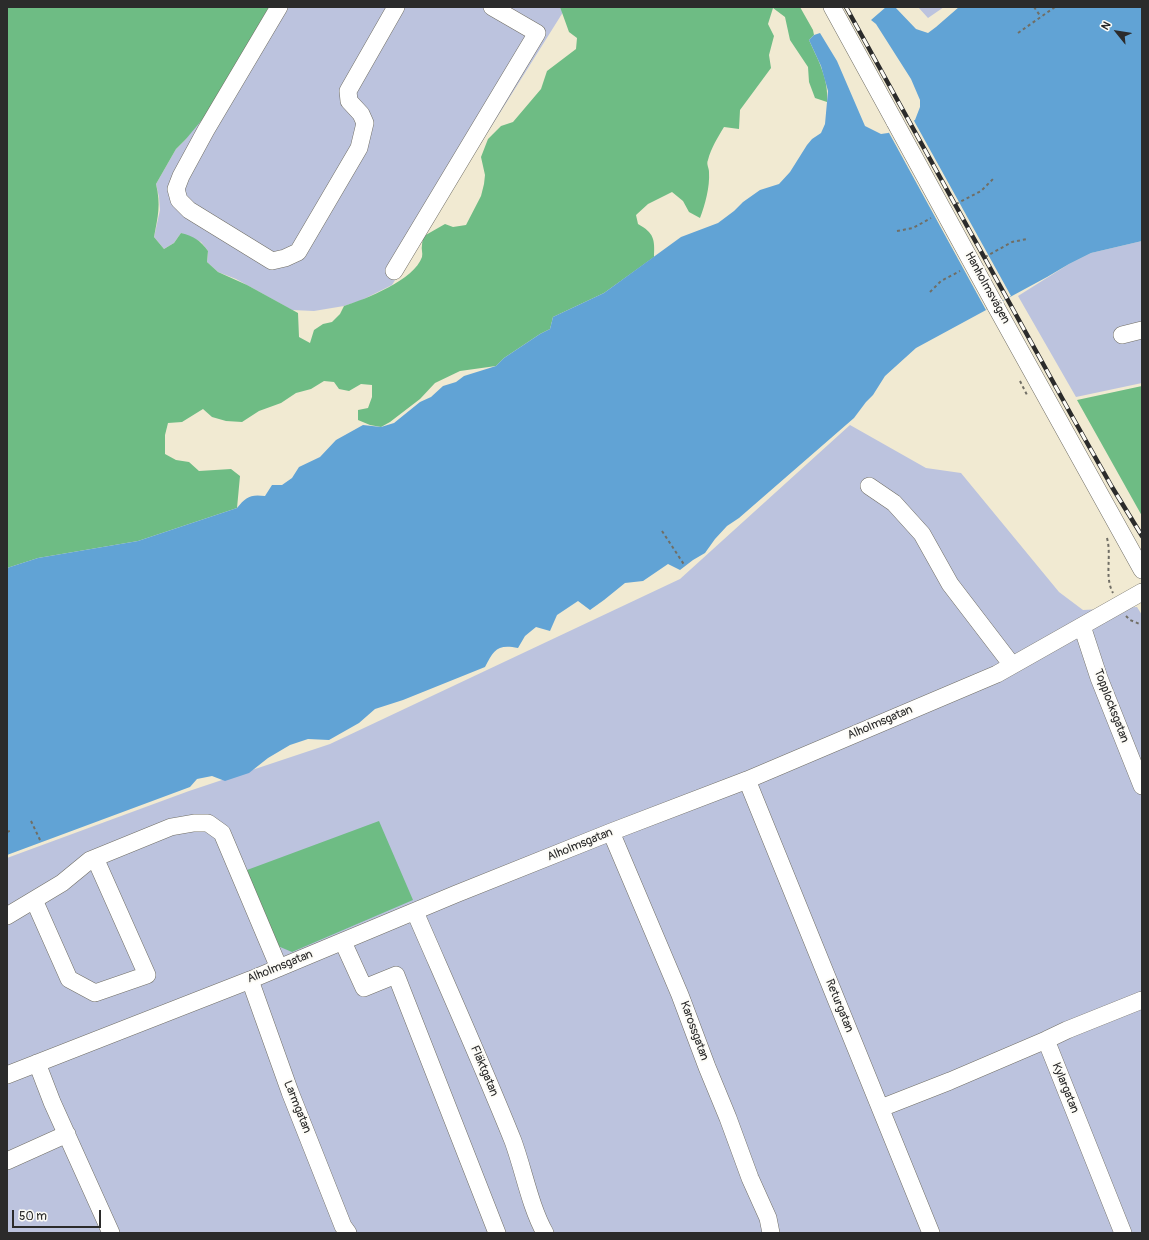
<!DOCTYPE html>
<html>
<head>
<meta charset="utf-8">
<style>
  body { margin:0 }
  #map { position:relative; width:1149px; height:1240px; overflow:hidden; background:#f1ead2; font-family:Pangolin,sans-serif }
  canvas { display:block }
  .frame { position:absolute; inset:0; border:8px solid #2b2b2b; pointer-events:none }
  .north { position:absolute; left:1097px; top:12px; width:40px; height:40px; -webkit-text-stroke:3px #fdfcf7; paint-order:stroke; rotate:300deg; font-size:11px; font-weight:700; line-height:16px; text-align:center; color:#2b2b2b }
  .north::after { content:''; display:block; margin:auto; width:14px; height:18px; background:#2b2b2b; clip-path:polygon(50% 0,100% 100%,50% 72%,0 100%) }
  .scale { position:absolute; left:12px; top:1210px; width:89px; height:18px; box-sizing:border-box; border:2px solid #2b2b2b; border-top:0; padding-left:5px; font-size:12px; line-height:14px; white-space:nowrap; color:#2b2b2b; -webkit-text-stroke:3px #fdfcf7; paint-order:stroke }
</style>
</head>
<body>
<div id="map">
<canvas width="1149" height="1240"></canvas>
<div class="frame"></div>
<div class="north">N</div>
<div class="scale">50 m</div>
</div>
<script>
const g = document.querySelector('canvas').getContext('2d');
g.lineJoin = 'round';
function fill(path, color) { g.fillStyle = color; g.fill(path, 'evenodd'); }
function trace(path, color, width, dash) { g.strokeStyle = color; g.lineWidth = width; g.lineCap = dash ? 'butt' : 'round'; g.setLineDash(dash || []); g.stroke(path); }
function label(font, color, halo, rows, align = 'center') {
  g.font = font + ' Pangolin,sans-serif'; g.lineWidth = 4; g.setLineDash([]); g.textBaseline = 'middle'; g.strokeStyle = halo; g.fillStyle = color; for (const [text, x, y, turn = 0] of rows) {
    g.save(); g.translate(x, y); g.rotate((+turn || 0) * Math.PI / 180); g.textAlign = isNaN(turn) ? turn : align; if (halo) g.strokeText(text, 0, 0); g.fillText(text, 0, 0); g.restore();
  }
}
const industrial = new Path2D(`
  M269,7H562L565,9L392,285L360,301L344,306L314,311L292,310L236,279L218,272L207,262L208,251L201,242L181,233L174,243L164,249L154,237L160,210L159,197L156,184L176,149L186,139Z
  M918,7H944L928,18Z
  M1142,241V383L1076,397L1018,296L1069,264L1091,253Z
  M850,425L926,468L961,473L1059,592L1083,610L1137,607L1142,615V1233H7V858L189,791L330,744L680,579Z`);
const forest = new Path2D(`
  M7,7H269L206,115L186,139L176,149L156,184C161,205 158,216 154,237L164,249L174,243L181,233C194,236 201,241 208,251L207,262L218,272L247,285L298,313L299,337L310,343L314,330L323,324L332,322L340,314L344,306C366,299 414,280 422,257C423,253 421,249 422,245C422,242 423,239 424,236L445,224L453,227L466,225L481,196L484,184L485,175L481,157L488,139L501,126L513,122L541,89L547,71L576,49L577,38L569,32L560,7H800L813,30L814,35L809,40C818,60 829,79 827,102L815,98L809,82L808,67L790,40L785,17L773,8L768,24L774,36L769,55L771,68L740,110L739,129L724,127C718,137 711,148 708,160C706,164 709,168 709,172C710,187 705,205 700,218L689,212L683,201L672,192L648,204L636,215L638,224C654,233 655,239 654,257L604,293L553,317L550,329L540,334L504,358L496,366L460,371L435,383L420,399L390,422L381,427L370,425L358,420V410L368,408L372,397V385L361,384L349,391L339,389L334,382L324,381L311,389L296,393L281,403L259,411L242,422L226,421L212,417L203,409L182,422L168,423L165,435V454L176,460L189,462L199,471L231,469L240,476L237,508L138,541L38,558L7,568Z
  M1142,386V516L1077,400Z
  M379,821L413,900L292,952L273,944L247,870Z`);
const water = new Path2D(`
  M886,7H895L916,29L928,33L936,27L959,7H1142V241L1091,253L1069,264L1047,277L916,348L885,376L873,395L866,402L854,418L739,518L727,526L715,539L705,553L693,560L680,570L668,564L643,581L625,583L604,600L590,610L578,601L557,615L550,631L536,627L525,636L518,648C497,644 494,650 485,667L403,700L375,709L359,723L329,740L308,739L290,745L268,758L249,773L225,781L212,776L197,779L190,787L7,855V568L38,558L138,541L237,508C246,497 250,494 265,496L272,485H282L292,478L299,467L320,457L336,440L363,425L381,427L394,423L420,402L431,397L443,386L456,382L464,376L496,366L504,358L540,334L550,329L553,317L604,293L681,237L718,223L734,211L743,202L760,190L779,184L790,172L807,145L812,139L821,133L825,124L828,91L821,66L809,40L814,35L820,33L837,61L865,126L881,134L888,133L915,120L920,107V100L911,79L876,24L871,20Z`);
const pier = new Path2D(`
  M913,119L1011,296L986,310L888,131Z`);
const path = new Path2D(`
  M1034,7L1041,17
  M1018,33L1055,7
  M956,204L981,191L994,178
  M897,231L913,228L931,218
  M985,257L1012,242L1027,239
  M930,292L941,281L960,271
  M1020,381L1028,397
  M662,531L685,566
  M1107,538C1112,557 1104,576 1113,593
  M1126,616L1130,620L1142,625
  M31,821L41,842
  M7,832L12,830`);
const minor = new Path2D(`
  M279,7L206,130L181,176L176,189L179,200L189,210L272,261L285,258L298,252L359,148L365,123L361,114L349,101L348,91L396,7
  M832,7L895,122
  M394,271L537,33L492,7
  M995,305L1142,570
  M1122,335L1142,330
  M869,486L894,503L922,534L950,584L1012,665
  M1082,626L1099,678L1142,786
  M747,780L931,1233
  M611,832L680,995L707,1067L728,1118L750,1178L768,1218L771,1233
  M34,900L69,979L95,993L147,975L95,858
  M415,912C448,988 482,1064 513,1141C524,1171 530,1206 545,1233
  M7,916L62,883L90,860L171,827L194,823H208L222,833L279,968
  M343,942L364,988L396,975L497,1233
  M250,980L290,1092L343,1226L348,1233
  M1046,1040L1123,1233
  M37,1063L52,1102L111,1233
  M7,1075L250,980L456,894L611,832L747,780L997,674L1142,592
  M881,1108L950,1081L1046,1040L1067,1030L1142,1000
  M7,1161L67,1134`);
const rail = new Path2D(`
  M846,7L1073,418L1112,487L1142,536`);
const minorBridge = new Path2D(`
  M895,122L995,305`);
const streetNames = [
  ["Hanholmsvägen",987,288,61],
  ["Topplocksgatan",1111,706,69],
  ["Alholmsgatan",880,723,-23],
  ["Alholmsgatan",580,845,-22],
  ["Alholmsgatan",280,967,-22],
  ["Returgatan",839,1006,68],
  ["Karossgatan",694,1031,70],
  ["Fläktgatan",484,1071,67],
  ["Kylargatan",1065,1088,68],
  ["Larmgatan",297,1107,68]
];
fill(industrial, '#bcc3de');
fill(forest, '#6ebc84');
fill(water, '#61a3d5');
fill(pier, '#f1ead2');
trace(minor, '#706e65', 18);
trace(path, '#706e65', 2, [3, 3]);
trace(minor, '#fff', 17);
trace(rail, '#2b2b2b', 4.5);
trace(rail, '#fdfcf7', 3, [9]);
trace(minorBridge, '#706e65', 18, []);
trace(minorBridge, '#fff', 17);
label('12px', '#2b2b2b', '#fdfcf7', streetNames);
</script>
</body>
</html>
